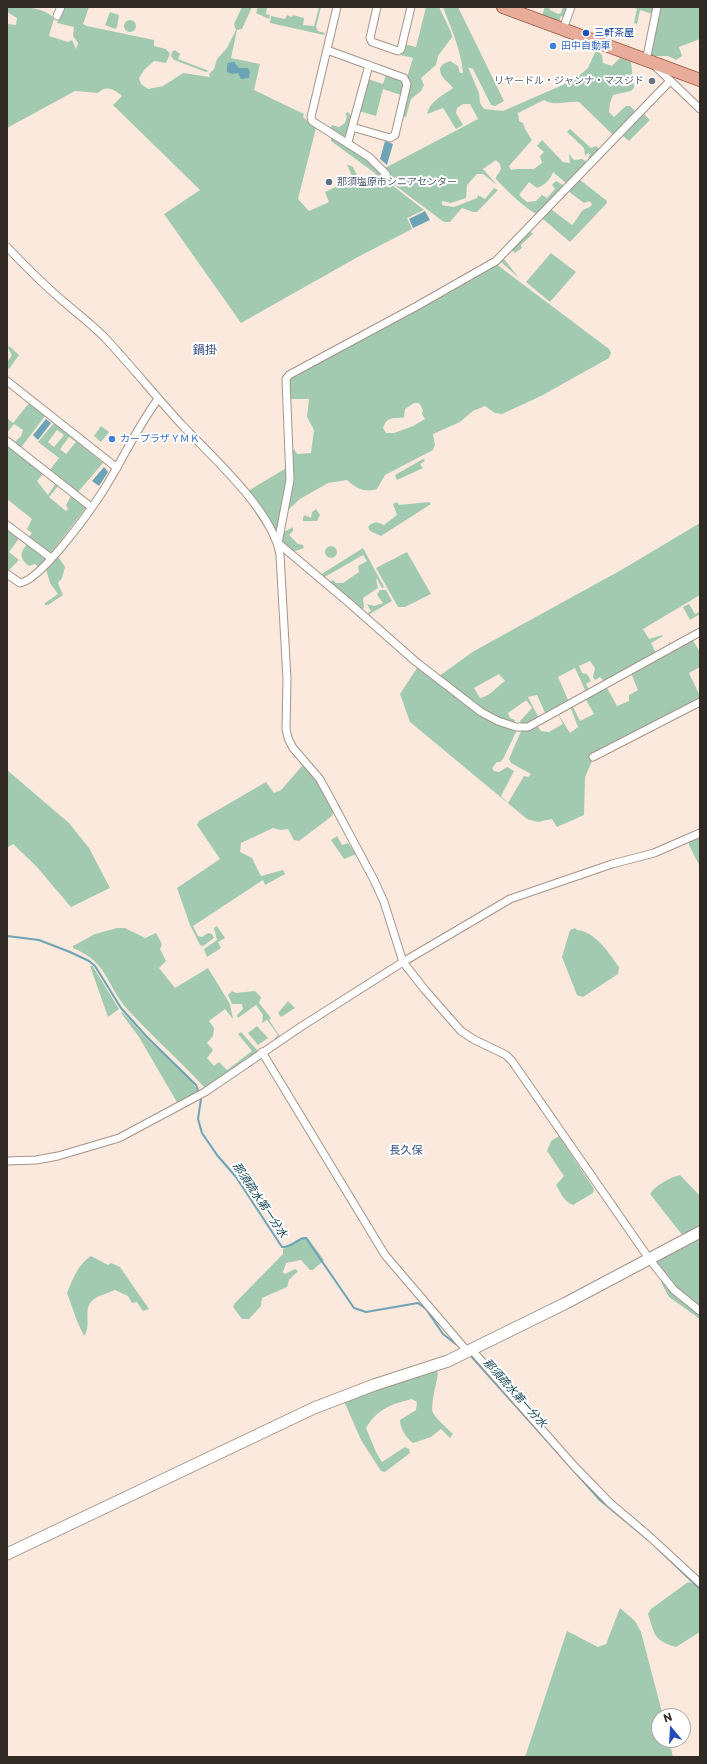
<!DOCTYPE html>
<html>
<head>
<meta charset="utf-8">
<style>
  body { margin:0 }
  #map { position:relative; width:707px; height:1764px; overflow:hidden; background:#fce9dd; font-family:Commissioner,sans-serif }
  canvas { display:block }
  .frame { position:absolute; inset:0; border:8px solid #302924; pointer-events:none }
  .north { position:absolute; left:651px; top:1708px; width:40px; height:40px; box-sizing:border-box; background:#fff; border:1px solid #aca9a7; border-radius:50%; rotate:342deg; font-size:11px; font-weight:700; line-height:16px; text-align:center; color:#302924 }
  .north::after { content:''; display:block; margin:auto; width:14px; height:18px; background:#224ab8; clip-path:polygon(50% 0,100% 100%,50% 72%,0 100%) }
</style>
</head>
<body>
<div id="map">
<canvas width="707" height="1764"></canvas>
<div class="frame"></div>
<div class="north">N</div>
</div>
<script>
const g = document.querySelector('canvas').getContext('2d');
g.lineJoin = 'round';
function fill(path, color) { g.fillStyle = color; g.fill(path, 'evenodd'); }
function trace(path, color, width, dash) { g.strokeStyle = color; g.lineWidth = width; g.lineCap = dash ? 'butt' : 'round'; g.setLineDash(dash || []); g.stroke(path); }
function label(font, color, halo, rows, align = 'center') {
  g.font = font + ' Commissioner,"Noto Sans JP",sans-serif'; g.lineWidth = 4; g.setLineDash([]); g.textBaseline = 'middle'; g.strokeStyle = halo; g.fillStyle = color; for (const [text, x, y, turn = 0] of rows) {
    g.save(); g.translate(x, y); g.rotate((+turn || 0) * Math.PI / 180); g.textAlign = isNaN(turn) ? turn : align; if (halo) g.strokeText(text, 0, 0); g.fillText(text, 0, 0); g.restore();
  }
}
const green = new Path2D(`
  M7,7C23,7 42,6 54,18L49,36L68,42L72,40L76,49L78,43L73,36L74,27L57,23L64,7H89L83,24L87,26L154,40V46L166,49L170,54L166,63L154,61L144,70L139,78L141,84L148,89L163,86L183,73L210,77L209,74L214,69L217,59L227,48L236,30L234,24L242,7H252L242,29L237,30L231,58L260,64L254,90L304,114L303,117L316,128L298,199L309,211L329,202L325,192L353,179L347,164L353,167L363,187L376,174L331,141V137L374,163L381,173L379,175L424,210L407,218L412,229L356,258L241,323L164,214L200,190L113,105L122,96C114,89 106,85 98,93L75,91L7,128V24L16,25L17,18L7,12Z
  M258,7H267L266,14L270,15L269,19L256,13Z
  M319,7H321L316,27L318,31L325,33L324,35L270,23L271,16L285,19L287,15L292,17L293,15L304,18L303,25L314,26Z
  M426,7H439L451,32L452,37L438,56L436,65L421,78L424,85L421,91L411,99L406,117H403L407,77L413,58L401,55L404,44L416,47Z
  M443,7H458L504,101L495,106L491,105L473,69L468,67L479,93L480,103L484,109L503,111L574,80L588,68L596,50L602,55L603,63L612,66L620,58L631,62L634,88L631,91L613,95L610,103L609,112L614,117L626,106H630L637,113L614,136L579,102C568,100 554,107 544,100L518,113L519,121L523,123L525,129L532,140L509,166L511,170L516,169H534L542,163L540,156L544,152L537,146L542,140L563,162L570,163L569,154L574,160L582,159L589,163L567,184L553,172C551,179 545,185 537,188L529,182L519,195L527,202L536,201L542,195L547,198L555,189L552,185L556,181L565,186L537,214C528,211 505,189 496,179V177L501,169L500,164L496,160L483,169L497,185L483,174H477L467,185L466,198L451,203L442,201V205L454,207L477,198L478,195L485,199L494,188L498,190L477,212H473L462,208L450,222H444L385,178L383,171L385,168L478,119L470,104H463L457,108L456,113L463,125L456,129L443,108L427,114C430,101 442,96 453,88C447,80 440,79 440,68L443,64L450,61L458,66L460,73H463C461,50 451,28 443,7Z
  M545,7H549L550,10L558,14L561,13L563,7H569L565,17L561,16L559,22L542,15Z
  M633,7H654L652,14L640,10L637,24L634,23L637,9Z
  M661,7H700V39L679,47L682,56L676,60L668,56H651Z
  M110,12L119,15L117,27L115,29L105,25Z
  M124 26a6 6 0 1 1 12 0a6 6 0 1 1-12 0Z
  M175,50L180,54L178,59L209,71L206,72L174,60L171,56L172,52Z
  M386,75L401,80L404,84L401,95L383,89L376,116L359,111L368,79L383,84Z
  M348,112L352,117L347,135L343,136L330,129L332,125L339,127L345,123L347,116L345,114Z
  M641,114H644L650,120L629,141L623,136L624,133Z
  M570,129L591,148L596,146L601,151L592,160L588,158L590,154L588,153L585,156L584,148L567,132Z
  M579,179L607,201V203L570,242L543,219L548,213V209ZM568,191L584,203L589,201L592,204C590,209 586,207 582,211C578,216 576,221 572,225L551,209Z
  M530,231L533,234L525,241L521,245L522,248L515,253L511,250L504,259L519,278L500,261Z
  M551,253L576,272L550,302L526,282Z
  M496,264L609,349L611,353L609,358L541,396L502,414L495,413L485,406L473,411L460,422L433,434L435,445L433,450L385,475L377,489C364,493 356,488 347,480L328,483L300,499L288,510L284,523L272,539L245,497L248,491L293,464V450L294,449L297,454L311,453L314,430L307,417L309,399H290V378ZM414,403H419L423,410L422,414L425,419L413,426L394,433H386L383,428C388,414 395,420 404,417L405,409Z
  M9,346L19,355L9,369L7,367V362L12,355L8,348Z
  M29,403L45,416L20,449L7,438V436L15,442L21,436L23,430L14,424L7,433V418L13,423Z
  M54,423L103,463L78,492L49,471L59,458L38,442ZM57,430L64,435L54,447L48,442ZM69,437L76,442L66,454L60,449Z
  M101,426L109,432L101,442L94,436Z
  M7,443L44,473L37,481L48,495L56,483L59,485L49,497L66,511L68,509L66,505L71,496L85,506V509L50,554L28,538L32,533L27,529L32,519L7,499Z
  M423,459L425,461L420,464L423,468L397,480L395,475Z
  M397,502L399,505L429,502L431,504L381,536L370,531L368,527C373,521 378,522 384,525L397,515L393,504Z
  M316,509L320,515L317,521H303V517L305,515L311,518L312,512Z
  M700,523V595L643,629L649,639L662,635L663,636L651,643L656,653L669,646V641L672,646L605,682L600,677L595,680L593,677L595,668L590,661L579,666L582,673L587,674L591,681L586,684L590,691L586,692L575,668L558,677L569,702L546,715L537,695L528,697L539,718L526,724H521L520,721L532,708L527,701H525L508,713L510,718L515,720L514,724L517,730L503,759L500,762H497L492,768L494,771L499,772L507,767L514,771L501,796L508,803L524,776L528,777L531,774L511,763L509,759L522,729L536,724L541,731L549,732L563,724L557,712L570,733L578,727L570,706L572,705L580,721L594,714L585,698L606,686L617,706L629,701V695L638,690L631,673L692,639L700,652V667L689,673L699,694L700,693V701L596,752L585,777L584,815L557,827L552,819L538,822L527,819L410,722L400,694L417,668L435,679L474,651L623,569ZM499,674L505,681C495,688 492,695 480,698L474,688Z
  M7,527L20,537L9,552L19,560L7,572Z
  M293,527V531L289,535L298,544L303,545L304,548L293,552L281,542L282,533Z
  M27,544L48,557L40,568L35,564L29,566C19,558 20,553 27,544Z
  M325 552a6 6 0 1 1 12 0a6 6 0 1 1-12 0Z
  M363,548L384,587L382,588L377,579H376L378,588L363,598L364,607L361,611L329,583L333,580L336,583H343L359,572L358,566L367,561L363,555L323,578L320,575Z
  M407,552L431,594L405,607H398L376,568Z
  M57,555L65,567L62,578L58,583L63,595L48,605H45V603L58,594L50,583L46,569Z
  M380,590H386L392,601L368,615L366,614L371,611L367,604L374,606L383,603L377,595Z
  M689,604L695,614L699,612L700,614L690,620L683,607Z
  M302,766H305C313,775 338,805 332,816L299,841L294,840L288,829L281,830L273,828L241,843L240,852L252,858L261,876L283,870L285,874L265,885L263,880L193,926L198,936L202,937L208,933L212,934L214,938L203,946L200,945L190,925L177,888L220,859L197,825L199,821L266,782L274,793L281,790Z
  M7,770L69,823L89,848L110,888L71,907L36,866L13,844L7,848Z
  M700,831V867L689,845V840Z
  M337,836L342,845L348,843L356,854L344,859L331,840Z
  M217,926L225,938L218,942L221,948L207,957L204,949L217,940L214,928Z
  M117,928H125L145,938L156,933L162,944L160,949L166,961L159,968L175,988L208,968L230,1004L233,1019L225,1009L209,1021L214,1028L213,1036L207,1043L213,1050L207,1058L214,1066L219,1062L227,1070L252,1051L238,1034L241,1032L259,1052L205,1088C180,1061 153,1037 128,1010C105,984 109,963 73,948V946L95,934Z
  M575,928L577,930C596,932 608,952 619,967L618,974L583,997L577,995L562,957L570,930Z
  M90,966H93L95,970L119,1009L108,1017Z
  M232,991L236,993L255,991L261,997L259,1003L271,1018L269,1020L281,1038L276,1040L274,1039L278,1035L267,1020L262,1023L263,1015L256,1005L238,1018L237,1015L243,1009L242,1004H232L228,995Z
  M288,1001L295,1008L281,1017L278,1013Z
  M122,1012C131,1021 140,1032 149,1041C164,1055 192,1074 198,1093L178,1104L139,1037L121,1013Z
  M257,1026L268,1038L258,1045L248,1033Z
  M559,1136L594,1189L593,1193L573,1205C565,1203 560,1192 556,1185L564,1176L547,1151L551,1141Z
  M680,1175L700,1196V1226L683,1236L650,1194C656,1184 670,1178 680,1175Z
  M700,1236V1319L669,1297L663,1286L655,1260Z
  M302,1237H307L324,1260L313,1270H310L301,1260L286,1263L283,1272L285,1274L295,1269L298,1271L289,1280L287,1287L262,1298L261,1306L249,1319H242L233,1307L235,1303L283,1254V1249Z
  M91,1256L108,1265L111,1263L120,1267L149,1309L143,1311L137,1302L132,1303L128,1296L115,1290C108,1293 100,1295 94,1299C81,1309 93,1324 84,1336L77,1321L67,1293C72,1280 79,1263 91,1256Z
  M435,1370L438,1373C437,1382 430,1406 433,1413C438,1421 447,1428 453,1434L450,1438L441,1429L431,1437L413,1443C406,1438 400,1428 400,1420L416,1410L417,1402L412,1399C392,1404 377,1409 366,1428L376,1452L382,1462L405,1447L409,1449L410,1453L385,1472L381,1471L361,1440L344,1401Z
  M688,1582L700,1586V1632L676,1647C653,1640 655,1635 648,1614L651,1609Z
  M620,1608L635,1621L641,1632L663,1716H659V1740H669L673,1757H525L567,1631L598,1647L606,1644Z`);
const water = new Path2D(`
  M234,62L239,68H248L250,72L249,78L241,79L238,73L232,74L227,72V66L228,63Z
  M385,141L393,144L387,165L380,159Z
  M425,211L430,220L413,228L409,219Z
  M46,419L51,423L38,440L33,435Z
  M104,467L108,472L99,486L92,481Z`);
const stream = new Path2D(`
  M7,936L39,940L70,952L89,961L95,966L121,1008L146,1036L196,1085L201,1099L198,1119L202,1133L217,1155L236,1177L282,1247C292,1248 297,1238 306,1238L354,1308L366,1312L418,1303L426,1309L443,1334L462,1349
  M470,1355L600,1500L647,1539
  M658,1549L700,1589`);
const street = new Path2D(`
  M337,7L311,117L312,121L369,157L386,174
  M377,7L370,38L372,42L398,51L401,49L411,7
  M57,16L61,7
  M563,29L571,7
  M327,50L404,78L407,84L395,135L390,138L352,127
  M646,61L657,7
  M654,65L700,109
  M348,142L369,65
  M7,247C25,266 44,285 64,302C78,314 94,326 107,340C133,368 157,398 183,426C214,459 273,511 280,555L287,679L286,729L288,738L293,748L319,778L328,794L374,880L384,902L403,962L425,990L461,1031L473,1039L506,1055L512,1061L650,1260L674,1290L700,1311
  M7,381L117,468
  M7,441L91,507
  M7,525L51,558
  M278,543L290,480L286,379L289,375L417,306L496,261L670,81
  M278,543L348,602L415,661L481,712L498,721L516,727H528L700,632
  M7,574L20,583C41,580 90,511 103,491C122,461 136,429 158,399
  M593,757L700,702
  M262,1052L385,1255L467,1351
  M7,1161L36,1160L58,1156L119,1138L205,1092L302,1026L403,962L510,899L612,864L654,853L700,833
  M471,1349L575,1467L610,1503L649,1536L700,1583`);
const secondary = new Path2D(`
  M7,1554L314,1408L374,1385L448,1361L566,1303L700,1232`);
const primary = new Path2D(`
  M503,7L700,80`);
const markers = [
  [586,33,4,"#1a4fb4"],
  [553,46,4,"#3f7fe0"],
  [652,81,4,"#6b7280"],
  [329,182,4,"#5c6f8a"],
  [112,439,4,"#3f7fe0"]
];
const transitNames = [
  ["三軒茶屋",594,33]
];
const shopNames = [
  ["田中自動車",561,46],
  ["カープラザＹＭＫ",120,439]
];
const worshipNames = [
  ["リヤードル・ジャンナ・マスジド",644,81]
];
const serviceNames = [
  ["那須塩原市シニアセンター",337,182]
];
const neighbourhoodNames = [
  ["長久保",406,1150]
];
const waterNames = [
  ["那須疏水第一分水",260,1200,56],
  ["那須疏水第一分水",515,1393,48]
];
const quarterNames = [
  ["鍋掛",205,350]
];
fill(green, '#a1cab0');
fill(water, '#6ca3b6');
trace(stream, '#6ca3b6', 2);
trace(street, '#a59489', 9);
trace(secondary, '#a59489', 13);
trace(primary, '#9d5a44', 14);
trace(street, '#fff', 7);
trace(secondary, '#fff', 11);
trace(primary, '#e7ac9a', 12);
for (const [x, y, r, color] of markers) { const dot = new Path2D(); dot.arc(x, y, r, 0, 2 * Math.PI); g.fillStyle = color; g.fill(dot); trace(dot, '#fff', 1.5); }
label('10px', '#164399', '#fff', transitNames, 'left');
label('10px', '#366cbe', '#fff', shopNames, 'left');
label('10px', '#5b616d', '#fff', worshipNames, 'right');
label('10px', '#4e5e75', '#fff', serviceNames, 'left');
label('11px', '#344d86', '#fff', neighbourhoodNames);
label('italic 11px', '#093d4b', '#fff', waterNames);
label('12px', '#344d86', '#fff', quarterNames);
</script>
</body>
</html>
